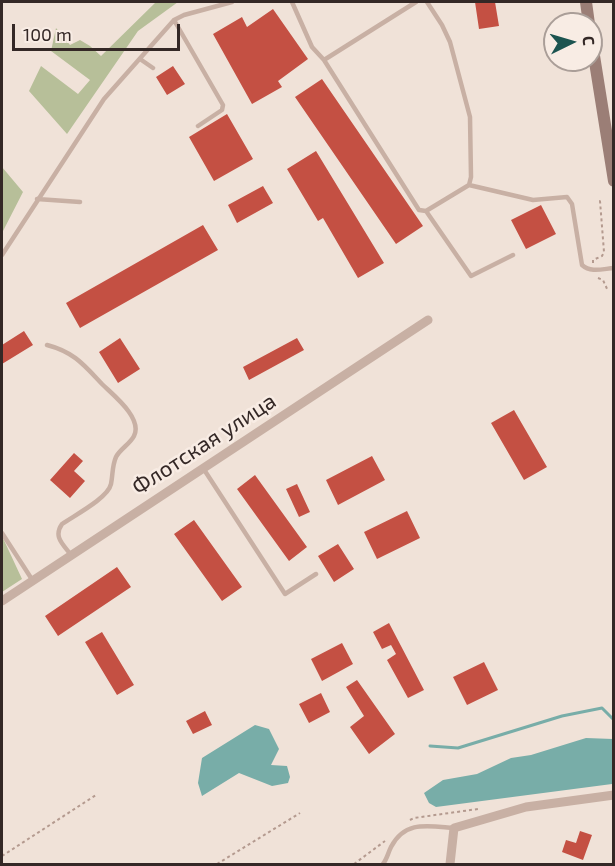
<!DOCTYPE html>
<html>
<head>
<meta charset="utf-8">
<style>
  body { margin:0 }
  #map { position:relative; width:615px; height:866px; overflow:hidden; background:#f0e2d8; font-family:"Exo 2",sans-serif }
  canvas { display:block }
  .frame { position:absolute; inset:0; border:3px solid #342826; pointer-events:none }
  .north { position:absolute; left:543px; top:12px; width:60px; height:60px; box-sizing:border-box; background:#f8ece4; border:2px solid #aa9e98; border-radius:50%; rotate:85deg; font-size:16px; font-weight:700; line-height:24px; text-align:center; color:#342826 }
  .north::after { content:''; display:block; margin:auto; width:21px; height:27px; background:#1c5450; clip-path:polygon(50% 0,100% 100%,50% 72%,0 100%) }
  .scale { position:absolute; left:12px; top:24px; width:168px; height:27px; box-sizing:border-box; border:3px solid #342826; border-top:0; padding-left:8px; font-size:18px; line-height:21px; white-space:nowrap; color:#342826; -webkit-text-stroke:4px #f8ece4; paint-order:stroke }
</style>
</head>
<body>
<div id="map">
<canvas width="615" height="866"></canvas>
<div class="frame"></div>
<div class="north">С</div>
<div class="scale">100 m</div>
</div>
<script>
const g = document.querySelector('canvas').getContext('2d');
g.lineJoin = 'round';
function fill(path, color) { g.fillStyle = color; g.fill(path, 'evenodd'); }
function trace(path, color, width, dash) { g.strokeStyle = color; g.lineWidth = width; g.lineCap = dash ? 'butt' : 'round'; g.setLineDash(dash || []); g.stroke(path); }
function label(font, color, halo, rows, align = 'center') {
  g.font = font + ' "Exo 2",sans-serif'; g.lineWidth = 5; g.setLineDash([]); g.textBaseline = 'middle'; g.strokeStyle = halo; g.fillStyle = color; for (const [text, x, y, turn = 0] of rows) {
    g.save(); g.translate(x, y); g.rotate((+turn || 0) * Math.PI / 180); g.textAlign = isNaN(turn) ? turn : align; if (halo) g.strokeText(text, 0, 0); g.fillText(text, 0, 0); g.restore();
  }
}
const green = new Path2D(`
  M156,2H178L138,31L67,134L29,91L41,66L78,94L90,80L51,51L56,28L70,45L80,40L90,46L101,56Z
  M2,167L23,192L2,233Z
  M2,536L22,579L2,592Z`);
const water = new Path2D(`
  M255,725L269,729L279,749L271,765L287,766L290,777L288,783L272,786L239,773L202,796L198,783L202,758Z
  M586,738L613,739L614,781L612,784L436,807L429,803L424,793L443,780L477,774L511,758L531,755Z`);
const stream = new Path2D(`
  M430,746L458,748L562,716L602,708L614,720`);
const building = new Path2D(`
  M475,2H495L499,26L479,29Z
  M273,9L308,59L278,81L282,87L252,104L213,34L242,17L247,27Z
  M173,66L185,84L167,95L156,77Z
  M322,79L423,226L396,244L295,97Z
  M227,114L253,159L214,181L189,137Z
  M316,151L384,263L358,278L323,218L318,221L287,169Z
  M263,186L273,203L237,223L228,205Z
  M541,205L556,234L526,249L511,220Z
  M203,225L218,250L80,328L66,303Z
  M24,331L33,345L2,364V345Z
  M120,338L140,369L118,383L99,352Z
  M297,338L304,350L249,380L243,367Z
  M514,410L547,467L524,480L491,423Z
  M74,453L83,461L74,471L85,481L70,498L50,480Z
  M372,456L385,480L338,505L326,480Z
  M255,475L307,547L289,561L237,489Z
  M297,484L310,512L299,517L286,489Z
  M407,511L420,538L377,559L364,532Z
  M194,520L242,587L222,601L174,534Z
  M338,544L354,569L334,582L318,556Z
  M117,567L131,587L58,636L45,616Z
  M389,623L424,690L408,698L387,660L396,654L391,645L382,649L373,632Z
  M102,632L134,685L117,695L85,642Z
  M342,643L353,664L322,681L311,659Z
  M484,662L498,690L467,705L453,677Z
  M357,680L395,734L369,754L350,727L364,716L346,687Z
  M321,693L330,712L309,723L299,704Z
  M205,711L212,725L193,734L186,721Z
  M580,831L592,835L583,860L562,852L566,840L576,843Z`);
const path = new Path2D(`
  M593,263V260L602,256L604,252L600,201H602
  M598,278L603,280L608,291
  M410,820L414,818L478,809
  M2,856L96,795
  M217,864L300,813
  M354,864L385,841`);
const lane = new Path2D(`
  M292,2L312,47L324,60L419,210L426,211L469,185L471,177L470,117L450,42L442,25L427,2
  M174,20L223,105L222,110L198,126
  M140,59L153,68
  M324,60L416,2
  M469,185L533,200L567,197L572,204L582,265C591,273 602,269 614,268
  M37,199L80,202
  M426,211L471,276L513,255
  M2,255L104,99L174,20L184,15L232,2
  M47,345C74,352 84,365 102,384C113,395 143,418 134,436C130,444 120,449 116,457C112,466 113,474 111,484C108,498 75,515 62,524C53,537 63,544 71,555
  M203,468L285,594L316,574
  M2,533L33,581
  M383,864C387,859 388,853 391,847C405,820 428,826 454,828`);
const street = new Path2D(`
  M2,601L428,320
  M450,864L454,828L526,807L614,795`);
const secondary = new Path2D(`
  M586,2L589,24
  M591,37L614,181`);
const streetNames = [
  ["Флотская улица",204,444,-33]
];
fill(green, '#b7bf99');
fill(water, '#78ada8');
trace(stream, '#78ada8', 3);
fill(building, '#c45043');
trace(path, '#b49a8f', 2, [3, 3]);
trace(lane, '#c8b0a4', 4.5);
trace(street, '#c8b0a4', 9);
trace(secondary, '#9b7e76', 12);
label('22px', '#342826', '#f8ece4', streetNames);
</script>
</body>
</html>
